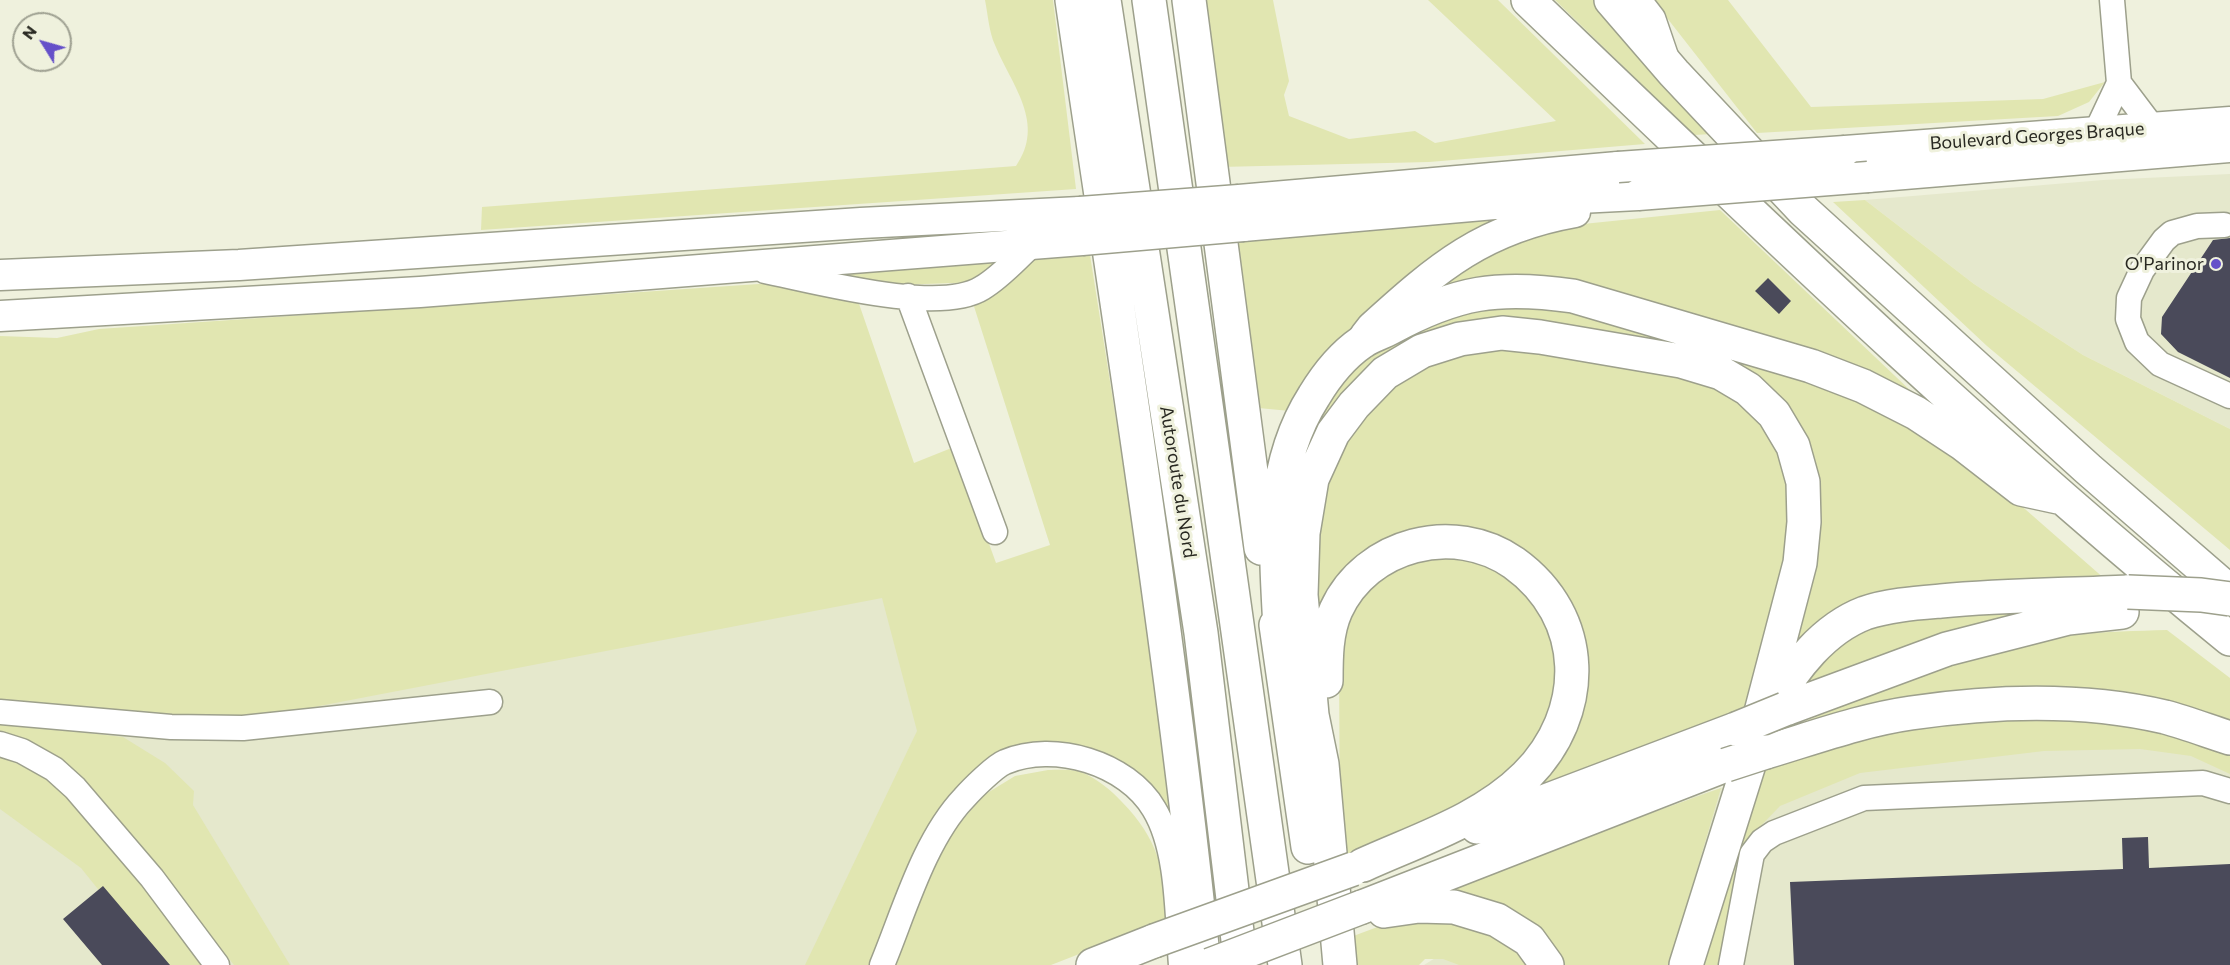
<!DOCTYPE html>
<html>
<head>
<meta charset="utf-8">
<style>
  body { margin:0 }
  #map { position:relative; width:2230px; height:965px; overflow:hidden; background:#eff1dd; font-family:Commissioner,sans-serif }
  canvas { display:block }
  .north { position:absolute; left:12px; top:12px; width:60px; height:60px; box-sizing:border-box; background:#eff1dd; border:2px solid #9fa192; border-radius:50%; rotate:307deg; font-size:16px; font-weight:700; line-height:24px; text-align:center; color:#282821 }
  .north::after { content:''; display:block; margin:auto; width:21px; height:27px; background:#6550c9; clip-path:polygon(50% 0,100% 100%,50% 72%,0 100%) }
</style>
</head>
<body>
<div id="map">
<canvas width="2230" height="965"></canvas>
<div class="north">N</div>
</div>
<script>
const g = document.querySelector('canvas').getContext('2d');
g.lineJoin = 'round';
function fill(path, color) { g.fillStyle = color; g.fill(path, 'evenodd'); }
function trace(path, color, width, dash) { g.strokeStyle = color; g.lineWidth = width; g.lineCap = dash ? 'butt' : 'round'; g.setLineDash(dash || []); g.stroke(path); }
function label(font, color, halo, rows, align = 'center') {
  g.font = font + ' Commissioner,sans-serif'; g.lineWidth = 6; g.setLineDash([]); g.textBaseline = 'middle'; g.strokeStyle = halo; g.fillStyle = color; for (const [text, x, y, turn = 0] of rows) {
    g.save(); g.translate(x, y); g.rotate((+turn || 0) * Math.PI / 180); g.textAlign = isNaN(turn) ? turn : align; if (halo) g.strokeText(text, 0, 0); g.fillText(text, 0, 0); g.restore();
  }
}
const built = new Path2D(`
  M2230,174V429L2083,355L1974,284L1865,200L2103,180Z
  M906,511L1004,726L847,965H0V672Z
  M2045,720L2230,759V965H1424L1693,797L1873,739Z`);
const green = new Path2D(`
  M985,0H1053L1076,189L481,230L482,207L1016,166C1046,123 1012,86 995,45C989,32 988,15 985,0Z
  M1201,0H1273L1289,81L1284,95L1289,116L1349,139L1415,131L1435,143L1556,121L1428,0H1498L1645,144L1429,162L1220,167Z
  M1555,0H1598L1712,134L1694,135Z
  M1653,0H1728L1811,107L2043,99L2105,82L2089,102L2058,116L1757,133Z
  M1865,200L1974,284L2083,355L2230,429V550L1987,346L1833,202Z
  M1720,210L1933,412L1639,307L1423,293L1460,261L1544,228Z
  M1485,219L1505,221L1290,411L1248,407L1228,243Z
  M1090,255L1179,818L1178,852L1149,801L1074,751L982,766L873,965H805L917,731L882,598L262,717L76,712L0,703V336L57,338L99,329L788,282L857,298L914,463L954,447L996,563L1050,545L971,297L1028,257Z
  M997,260L981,282L897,285L814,272Z
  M1504,305L1555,307L1766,366L1883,409L1993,481L2114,587L1936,588L1774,680L1808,561L1788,422L1619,341L1409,350L1291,499L1303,449L1333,392L1372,352L1449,313Z
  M1503,345L1680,376L1729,393L1752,410L1775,442L1791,476L1795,536L1749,711L1539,789L1574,718L1555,589L1438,534L1316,622L1319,498L1347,434L1404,377L1451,355Z
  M1448,556L1486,565L1510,577L1539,606L1557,640L1560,698L1525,759L1462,811L1340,857L1339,654L1349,612L1372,578L1404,563Z
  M2073,606L1787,699L1809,663L1885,615Z
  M2167,630L2230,678V730L2106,700L1770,735C1867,697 1972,650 2075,635C2105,631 2137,631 2167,630Z
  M2000,715C2078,720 2157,721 2230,750V774L2191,756L2140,749L2044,751L1860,773L1780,806L1747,840L1720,965H1698L1758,776L1765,769L1906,724Z
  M0,723L123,737L165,763L194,791L193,805L290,965H234L107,805L58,757L0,735Z
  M0,756L46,777L92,819L203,965H159L81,868L0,809Z
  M1048,770C1058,770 1072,769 1081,772C1096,778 1111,790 1122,802C1158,839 1164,869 1169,919L1051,965H893L943,843L984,795L1015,776Z
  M1721,788L1669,965H1554L1442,888Z
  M1399,919L1479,922L1538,965H1459L1443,959H1425L1419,965H1350L1348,938Z`);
const building = new Path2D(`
  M2230,238V378L2178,352L2161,334L2162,317L2213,240Z
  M1768,278L1791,301L1779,314L1755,291Z
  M2148,837L2149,868L2230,864V965H1794L1790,882L2123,869L2122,838Z
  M103,886L170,965H102L63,919Z`);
const minor = new Path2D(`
  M1639,0L1653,18L1667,59
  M2119,83L2153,128
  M2096,132L2119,83L2112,0
  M2224,225L2197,226L2172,233L2164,240L2142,270L2129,298L2128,319L2137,342L2160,364L2230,396
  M765,271C815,281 939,315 982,288C1001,277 1017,258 1034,243
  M908,296L995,532
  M0,712L171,727L243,728L490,702
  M0,744L22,751L54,769L75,788L152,878L217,965
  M882,965C904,912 924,840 964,798C972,789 995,766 1005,762C1054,741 1127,763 1154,809C1179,850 1177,918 1181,965
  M1731,965L1752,854L1762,841L1774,833L1864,798L2203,783L2230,791`);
const major = new Path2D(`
  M1845,151L2230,122
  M1868,177L2230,147
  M1239,200L1618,167
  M1243,226L1540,200L1638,195
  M0,275L239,265L861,223L1080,212
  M0,316L420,292L1082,240
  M1365,336L1372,327C1438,267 1484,228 1575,212`);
const highway = new Path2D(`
  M1072,0C1119,321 1171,642 1204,965
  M1104,0L1201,633L1241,965
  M1149,0L1285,965
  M1189,0L1261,548
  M1528,0C1757,219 1984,439 2230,639
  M1611,0L1674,73L1803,210L2088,469L2230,592
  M1276,625L1308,847
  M1281,647C1277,560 1265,473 1314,396C1326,376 1343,355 1362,342C1370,336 1381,333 1390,328C1456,292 1498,285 1573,296L1811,366L1863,386L1916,413L1963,444L2021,489L2058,497
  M1326,681C1326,658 1326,632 1336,610C1366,544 1454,521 1514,563C1589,617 1589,713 1526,776C1482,820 1418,840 1363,865
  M1772,705C1794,668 1823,629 1865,613C1888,605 1917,603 1941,601C2003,595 2066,595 2128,592
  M1785,709L1947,649L2068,618L2122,612
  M1766,752C1813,738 1862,720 1911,713C1993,701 2084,698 2165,717C2187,723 2208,731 2230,738
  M1477,827L1736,729
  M1362,907L1726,765
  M1384,911L1419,906L1454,907L1497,920L1529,940L1547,965
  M1093,965L1154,941
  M1340,965L1322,764L1312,715L1301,595L1303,533L1312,479L1333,433L1354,405L1385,373L1422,351L1460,339L1502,333L1540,337L1681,361L1721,373L1748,389L1774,414L1793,446L1803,482L1804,522L1800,563L1743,781
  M1686,965L1750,761`);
const majorBridge = new Path2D(`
  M1618,167L1845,151
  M1638,195L1868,177
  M1080,212L1239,200
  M1082,240L1243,226`);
const highwayBridge = new Path2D(`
  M2128,592L2201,595L2230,599
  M1736,729L1785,709
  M1726,765L1766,752
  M1154,941L1353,869
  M1210,965L1362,907`);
const markers = [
  [2216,264,6,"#6550c9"]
];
const streetNames = [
  ["Boulevard Georges Braque",2037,136,-4],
  ["Autoroute du Nord",1178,482,81]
];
const poiNames = [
  ["O'Parinor",2204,264]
];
fill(built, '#e5e8cc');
fill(green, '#e1e6b1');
fill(building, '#4a4a5a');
trace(minor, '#9da08c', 27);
trace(major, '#9da08c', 33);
trace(highway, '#9da08c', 36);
trace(minor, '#fff', 24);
trace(major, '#fff', 30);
trace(highway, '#fff', 33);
trace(majorBridge, '#9da08c', 33, []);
trace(highwayBridge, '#9da08c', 36, []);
trace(majorBridge, '#fff', 30);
trace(highwayBridge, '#fff', 33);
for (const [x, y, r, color] of markers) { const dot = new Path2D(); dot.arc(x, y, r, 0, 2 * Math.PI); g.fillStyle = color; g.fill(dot); trace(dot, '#eff1dd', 2); }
label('18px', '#282821', '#eff1dd', streetNames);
label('18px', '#282821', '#eff1dd', poiNames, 'right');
</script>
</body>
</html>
